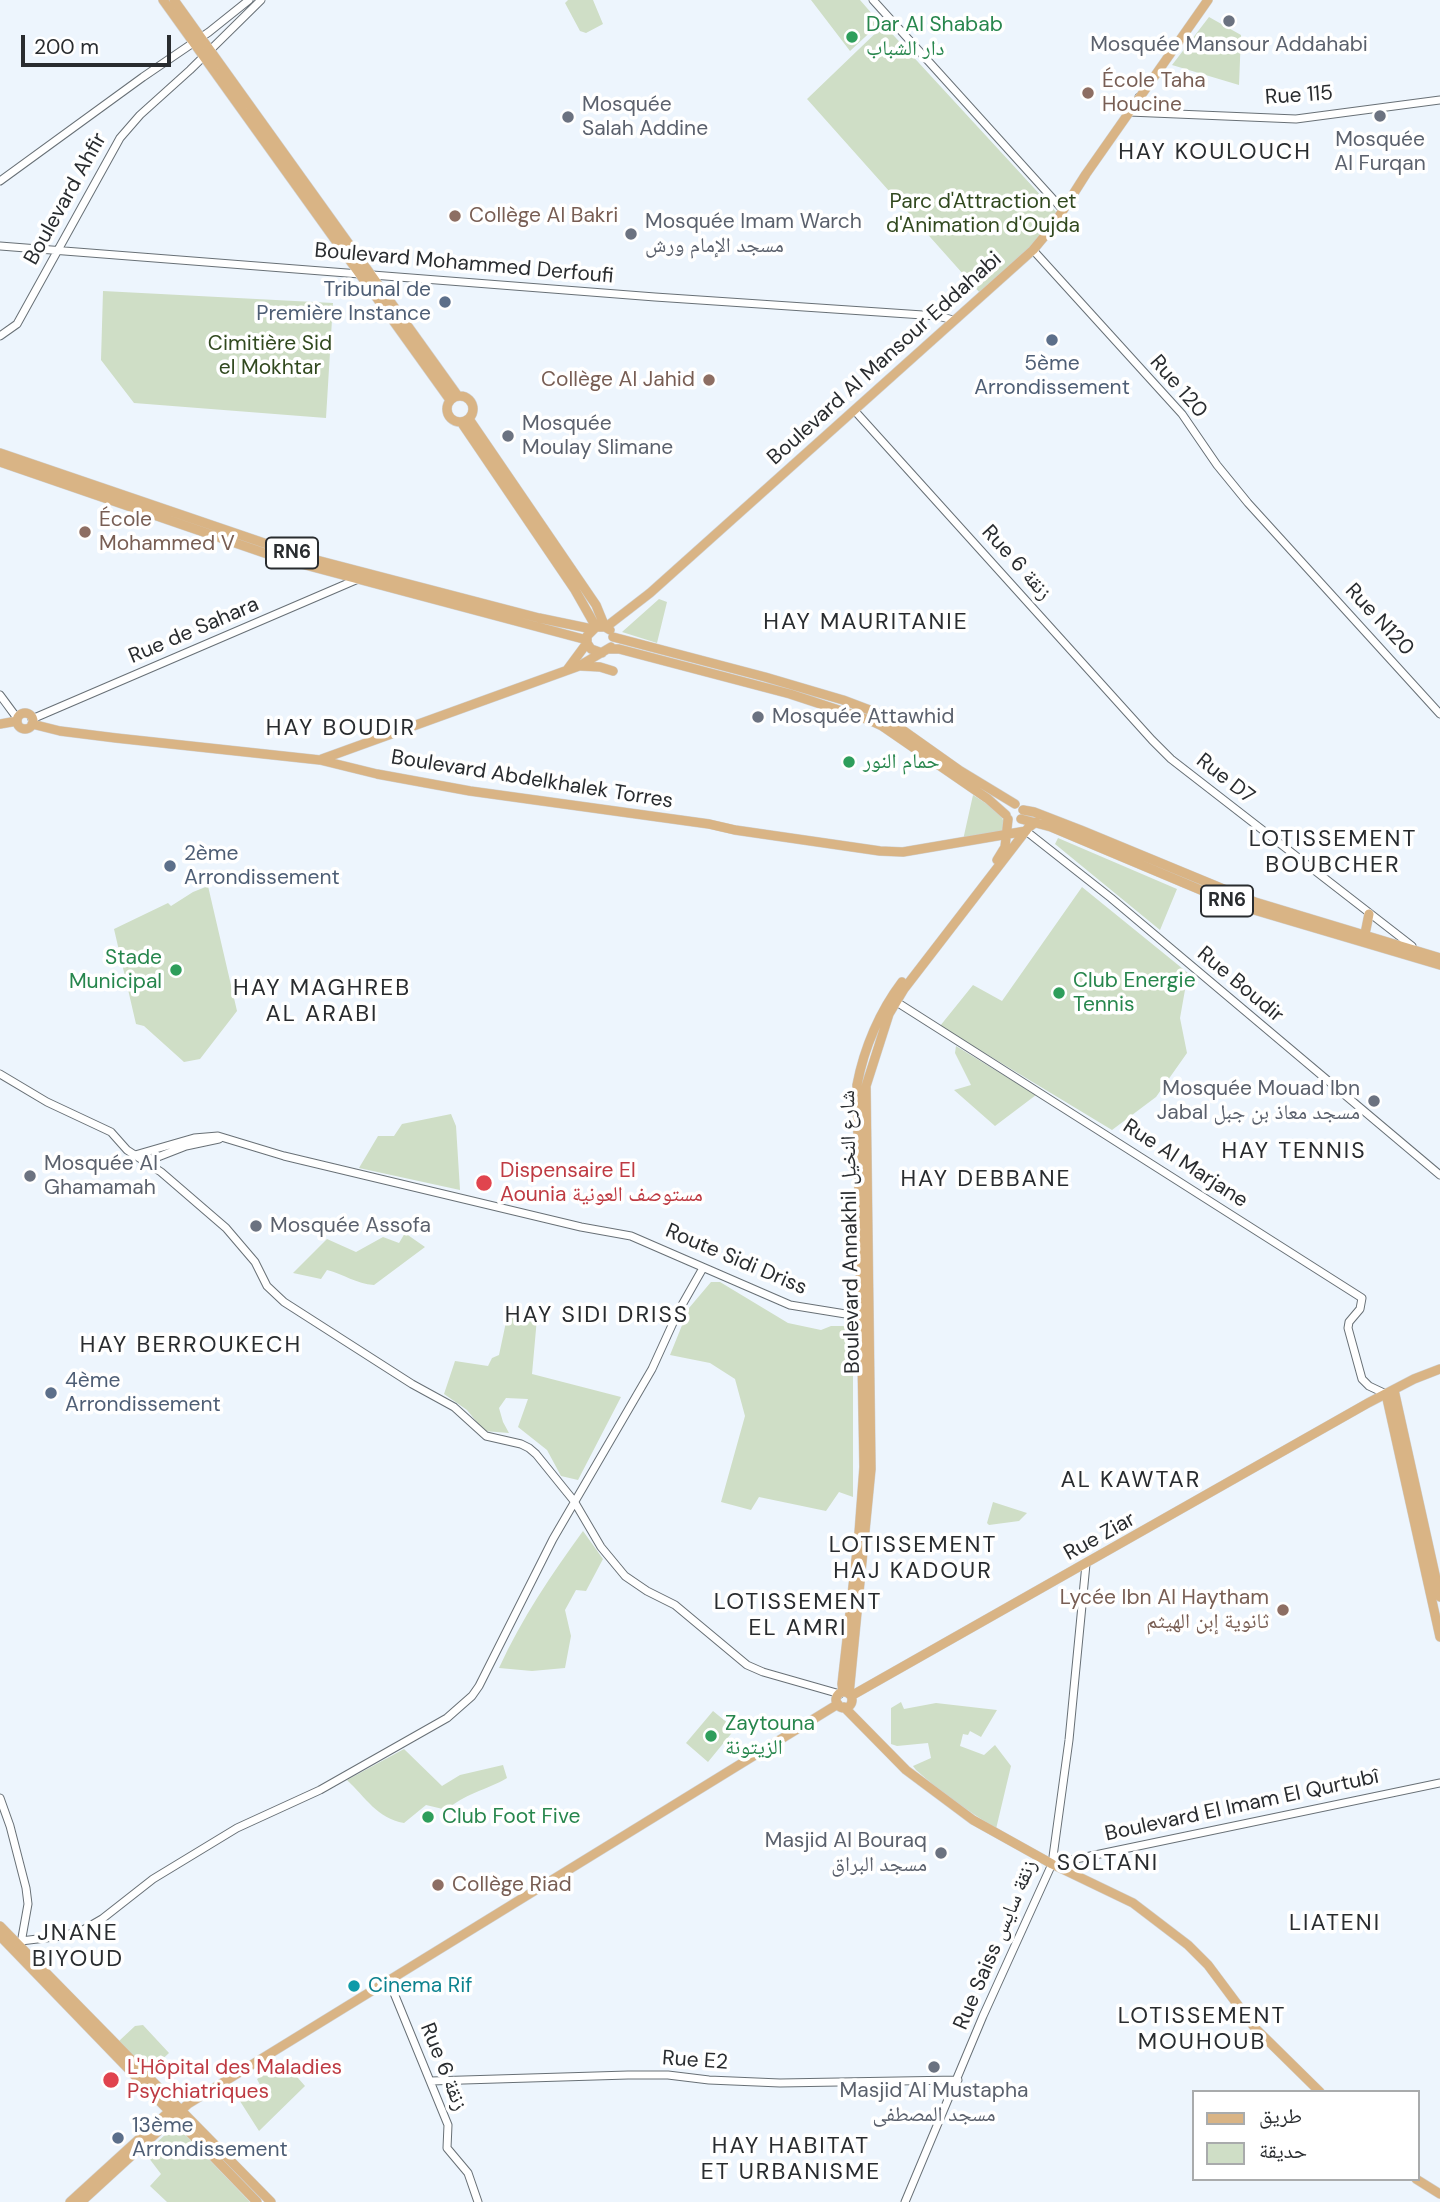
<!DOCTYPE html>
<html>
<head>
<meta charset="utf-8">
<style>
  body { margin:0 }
  #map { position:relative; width:1440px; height:2202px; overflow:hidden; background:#edf5fd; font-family:"DM Sans","Noto Naskh Arabic",sans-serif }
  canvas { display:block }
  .legend { position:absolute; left:1192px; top:2090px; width:228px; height:91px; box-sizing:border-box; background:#fff; border:2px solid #a9abac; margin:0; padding:9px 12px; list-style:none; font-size:21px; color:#292c2f }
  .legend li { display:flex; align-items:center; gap:14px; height:35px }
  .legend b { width:35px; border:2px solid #a9abac }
  .scale { position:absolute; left:21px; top:35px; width:150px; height:32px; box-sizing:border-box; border:4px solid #292c2f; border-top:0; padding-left:9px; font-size:21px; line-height:24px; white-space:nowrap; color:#292c2f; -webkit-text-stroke:5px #fff; paint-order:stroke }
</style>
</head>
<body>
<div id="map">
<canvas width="1440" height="2202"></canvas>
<ul class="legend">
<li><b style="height:9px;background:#d9b485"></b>طريق</li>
<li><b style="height:19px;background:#cfdec6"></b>حديقة</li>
</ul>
<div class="scale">200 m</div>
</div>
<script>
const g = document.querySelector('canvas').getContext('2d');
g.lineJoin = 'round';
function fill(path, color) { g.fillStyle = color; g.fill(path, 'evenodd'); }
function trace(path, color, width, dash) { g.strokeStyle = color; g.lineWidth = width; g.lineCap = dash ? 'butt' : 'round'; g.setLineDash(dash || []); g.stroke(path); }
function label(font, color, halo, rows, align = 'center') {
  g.font = font + ' "DM Sans","Noto Naskh Arabic",sans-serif'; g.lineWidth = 7; g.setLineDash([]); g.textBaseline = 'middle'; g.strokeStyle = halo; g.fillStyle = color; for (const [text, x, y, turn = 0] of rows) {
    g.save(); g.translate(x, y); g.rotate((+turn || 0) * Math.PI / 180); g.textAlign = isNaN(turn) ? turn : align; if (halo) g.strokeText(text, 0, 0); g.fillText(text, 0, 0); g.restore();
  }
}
const green = new Path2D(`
  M568,0H593L603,24L586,33L580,31L565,3Z
  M811,0H860L880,23L850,51Z
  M1209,17L1241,35L1239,85L1172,65Z
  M884,25L1057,213L1046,233L980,293L807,99Z
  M103,291L333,303L326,418L134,403L101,360Z
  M659,599L667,602L657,643L622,632Z
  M973,795L995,809L1001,816L1005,824L1001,835L963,840Z
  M1058,838L1177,889L1160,930L1055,844Z
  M208,886L237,1011L200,1059L184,1062L144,1026L136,1024L114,929L168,903L171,906L193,892Z
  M1082,887L1188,973L1180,1018L1187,1053L1156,1097L1112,1130L940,1026L973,985L1002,1001Z
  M956,1046L1036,1095L995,1126L954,1090L971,1085L955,1053Z
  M451,1114L456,1126L460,1190L359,1168L378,1136H394L402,1124Z
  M405,1233L425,1247L374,1285C356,1284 344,1274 327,1270L321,1279L293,1273L327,1239L356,1252L383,1237L399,1243Z
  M711,1282H720L788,1323L821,1330L831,1326H853V1497L839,1492L826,1511L759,1497L751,1510L721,1502L745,1416L735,1379L710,1363L670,1355L689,1308Z
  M509,1308L537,1318L532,1374L621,1397L578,1480L561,1476L547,1450L518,1427L528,1399L506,1398L499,1408L503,1422L509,1433L484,1431L467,1410L444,1394L455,1361L488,1366L492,1358L499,1355Z
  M993,1502L1027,1513L1019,1521L989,1525L987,1523Z
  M583,1531L603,1559L586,1591L576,1590L565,1610L571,1636L565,1668L532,1671L499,1668C522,1618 551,1575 583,1531Z
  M901,1702L904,1709L936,1703L997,1710L981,1737L970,1731L968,1735L963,1734L960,1746L984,1755L995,1745L1011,1766L996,1829L945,1795L916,1770L913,1766L931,1758L928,1743L897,1746L891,1744V1708Z
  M713,1711L735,1729L708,1762L686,1743Z
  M404,1749L442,1786L460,1775L503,1765L507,1778C487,1790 463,1794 447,1810L426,1805L404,1823C377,1818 366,1798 347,1780Z
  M143,2025L169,2053L149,2072L119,2041L135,2026Z
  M284,2062L305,2086L259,2131L238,2098L260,2085L257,2079Z
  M176,2125L250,2202H167L150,2186L161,2174L145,2153Z`);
const minor = new Path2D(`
  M873,0L1063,210
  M1139,97L1160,113
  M1129,112L1296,119L1440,100
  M0,181L143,77L209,32L249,0
  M0,246L655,297L938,316L953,320
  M1033,250L1182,414L1217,465L1248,503L1440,714
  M0,336L17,324L120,138L140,115L190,70L261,0
  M854,410L1152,740L1171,759L1412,946L1411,949
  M0,695L17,718
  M32,719L358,579
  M1026,831L1111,898L1440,1175
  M895,1001L1362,1298L1360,1309L1349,1322L1348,1328L1362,1379L1369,1386L1386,1394
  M0,1074L47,1102L111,1132L127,1150L161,1172L226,1228L255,1262L267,1286L284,1302L412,1384L454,1407L486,1436L521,1444L529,1448L536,1454L574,1501L601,1547L625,1576L647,1591L675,1605L747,1665L763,1672L840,1694
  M135,1155L194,1138L218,1136L284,1156L581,1227L631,1236L790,1305L864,1317
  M145,1162L186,1146L219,1139
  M0,1798L10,1826L26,1888L28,1904L21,1943
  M1052,1864L1440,1783
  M21,1941L62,1936L83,1930L102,1919L153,1879L237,1828L320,1790L447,1718L472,1696L479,1686L553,1539L652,1369L678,1312L703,1268
  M389,1981L448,2125L447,2148L468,2173L478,2202
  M431,2081L628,2075H668L709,2080L780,2083L958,2080
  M905,2202L983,2016L1052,1864L1069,1740L1086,1564`);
const major = new Path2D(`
  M163,0L450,400
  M174,0L458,396
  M447 409a13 13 0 1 1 26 0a13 13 0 1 1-26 0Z
  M469,419L596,605L605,627
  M461,422L575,590L596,627
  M0,453L305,557L539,618L592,629
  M0,462L279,558L587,640
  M606,627L650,593L1033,250L1053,226L1086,174L1208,0
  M613,637L765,677L843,700L880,714L959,770L1015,804
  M610,649H619L790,694L869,720L882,726L988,799L1006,815
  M602,653L591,649L587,643V636L596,627H605L610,630
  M581,666L600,667L613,671
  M567,670L587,643
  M17 721a8 8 0 1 1 16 0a8 8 0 1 1-16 0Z
  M0,724L17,721
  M32,724L60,731L116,738L320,760L377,774L470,791L709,824L735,830L880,851L903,852L1026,831
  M322,759L579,666L611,647
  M1023,810L1034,812L1083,831L1255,902L1440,958
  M1021,819L1051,827L1234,904L1440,965
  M997,860L1005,847L1008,819
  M1365,934L1369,914
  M1394,1390L1440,1597
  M1386,1394L1440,1637
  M843,1692L842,1684L859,1533L864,1467L857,1085C864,1048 880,1011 902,982
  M836 1700a8 8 0 1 1 16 0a8 8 0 1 1-16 0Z
  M849,1694L871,1469L866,1086L889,1014L904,989L1028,828L1036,822
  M851,1696L1368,1403L1414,1379L1440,1369
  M844,1707L906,1770L973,1820L1052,1864L1133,1903L1188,1945L1208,1965L1255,2028L1320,2092
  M0,1926L271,2202
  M0,1936L257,2202
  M1416,2179L1440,2194
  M70,2202L173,2108
  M81,2202L188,2104L838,1704`);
const markers = [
  [1229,21,7,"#6b7280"],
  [852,37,7,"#2e9e5b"],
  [1088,93,7,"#8d6e63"],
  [1380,116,7,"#6b7280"],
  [568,117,7,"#6b7280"],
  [455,216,7,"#8d6e63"],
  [631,234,7,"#6b7280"],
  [445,302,7,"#5c6f8a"],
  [1052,340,7,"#5c6f8a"],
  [709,380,7,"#8d6e63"],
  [508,436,7,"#6b7280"],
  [85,532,7,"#8d6e63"],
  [758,717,7,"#6b7280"],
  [849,762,7,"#2e9e5b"],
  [170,866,7,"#5c6f8a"],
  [176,970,7,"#2e9e5b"],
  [1059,993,7,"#2e9e5b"],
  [1374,1101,7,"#6b7280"],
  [30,1176,7,"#6b7280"],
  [484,1183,9,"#e0444e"],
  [256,1226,7,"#6b7280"],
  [51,1393,7,"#5c6f8a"],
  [1283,1610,7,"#8d6e63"],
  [711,1736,7,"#2e9e5b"],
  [428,1817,7,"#2e9e5b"],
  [941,1853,7,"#6b7280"],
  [438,1885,7,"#8d6e63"],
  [354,1986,7,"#0f9aa8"],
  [934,2067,7,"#6b7280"],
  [111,2080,9,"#e0444e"],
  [118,2138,7,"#5c6f8a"]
];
const shields = [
  [292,553,52],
  [1227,901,52]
];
const shieldNames = [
  ["RN6",292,553],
  ["RN6",1227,901]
];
const leisureNames = [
  ["Dar Al Shabab",866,25],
  ["دار الشباب",866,49],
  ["حمام النور",863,762],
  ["Stade",162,958,"right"],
  ["Municipal",162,982,"right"],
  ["Club Energie",1073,981],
  ["Tennis",1073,1005],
  ["Zaytouna",725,1724],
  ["الزيتونة",725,1748],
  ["Club Foot Five",442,1817]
];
const worshipNames = [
  ["Mosquée Mansour Addahabi",1229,45,"center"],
  ["Mosquée",582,105],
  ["Salah Addine",582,129],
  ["Mosquée",1380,140,"center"],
  ["Al Furqan",1380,164,"center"],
  ["Mosquée Imam Warch",645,222],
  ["مسجد الإمام ورش",645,246],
  ["Mosquée",522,424],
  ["Moulay Slimane",522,448],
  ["Mosquée Attawhid",772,717],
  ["Mosquée Mouad Ibn",1360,1089,"right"],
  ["Jabal مسجد معاذ بن جبل",1360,1113,"right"],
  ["Mosquée Al",44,1164],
  ["Ghamamah",44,1188],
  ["Mosquée Assofa",270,1226],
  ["Masjid Al Bouraq",927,1841,"right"],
  ["مسجد البراق",927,1865,"right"],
  ["Masjid Al Mustapha",934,2091,"center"],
  ["مسجد المصطفى",934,2115,"center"]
];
const educationNames = [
  ["École Taha",1102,81],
  ["Houcine",1102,105],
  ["Collège Al Bakri",469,216],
  ["Collège Al Jahid",695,380,"right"],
  ["École",99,520],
  ["Mohammed V",99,544],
  ["Lycée Ibn Al Haytham",1269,1598,"right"],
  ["ثانوية إبن الهيثم",1269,1622,"right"],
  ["Collège Riad",452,1885]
];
const streetNames = [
  ["Rue 115",1299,96,-4],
  ["Boulevard Ahfir",66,199,-61],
  ["Boulevard Mohammed Derfoufi",464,264,5],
  ["Boulevard Al Mansour Eddahabi",885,359,-42],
  ["Rue 120",1178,387,49],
  ["Rue 6 زنقة",1016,563,48],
  ["Rue N120",1379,620,47],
  ["Rue de Sahara",194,631,-23],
  ["Rue D7",1225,779,38],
  ["Boulevard Abdelkhalek Torres",532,780,9],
  ["Rue Boudir",1240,985,40],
  ["Rue Al Marjane",1185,1164,33],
  ["Boulevard Annakhil شارع النخيل",851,1232,-91],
  ["Route Sidi Driss",736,1260,23],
  ["Rue Ziar",1100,1537,-29],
  ["Boulevard El Imam El Qurtubî",1242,1806,-12],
  ["Rue Saiss زنقة سايس",996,1945,-67],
  ["Rue E2",695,2061,4],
  ["Rue 6 زنقة",443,2067,68]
];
const parkNames = [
  ["Parc d'Attraction et",983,202],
  ["d'Animation d'Oujda",983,226],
  ["Cimitière Sid",270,344],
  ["el Mokhtar",270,368]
];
const serviceNames = [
  ["Tribunal de",431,290,"right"],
  ["Première Instance",431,314,"right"],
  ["5ème",1052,364,"center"],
  ["Arrondissement",1052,388,"center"],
  ["2ème",184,854],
  ["Arrondissement",184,878],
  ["4ème",65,1381],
  ["Arrondissement",65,1405],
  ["13ème",132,2126],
  ["Arrondissement",132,2150]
];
const healthNames = [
  ["Dispensaire El",500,1171],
  ["Aounia مستوصف العونية",500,1195],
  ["L'Hôpital des Maladies",127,2068],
  ["Psychiatriques",127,2092]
];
const cultureNames = [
  ["Cinema Rif",368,1986]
];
const neighbourhoodNames = [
  ["HAY KOULOUCH",1215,153],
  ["HAY MAURITANIE",866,623],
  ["HAY BOUDIR",341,729],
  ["LOTISSEMENT",1333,840],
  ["BOUBCHER",1333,866],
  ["HAY MAGHREB",322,989],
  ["AL ARABI",322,1015],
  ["HAY TENNIS",1294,1152],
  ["HAY DEBBANE",986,1180],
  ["HAY SIDI DRISS",597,1316],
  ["HAY BERROUKECH",191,1346],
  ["AL KAWTAR",1131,1481],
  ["LOTISSEMENT",913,1546],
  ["HAJ KADOUR",913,1572],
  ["LOTISSEMENT",798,1603],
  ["EL AMRI",798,1629],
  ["SOLTANI",1108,1864],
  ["LIATENI",1335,1924],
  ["JNANE",78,1934],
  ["BIYOUD",78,1960],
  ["LOTISSEMENT",1202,2017],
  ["MOUHOUB",1202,2043],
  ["HAY HABITAT",791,2147],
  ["ET URBANISME",791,2173]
];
fill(green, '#cfdec6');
trace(minor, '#687076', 9);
trace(major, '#d0d1d1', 10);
trace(minor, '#fff', 7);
trace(major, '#d9b485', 9);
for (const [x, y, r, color] of markers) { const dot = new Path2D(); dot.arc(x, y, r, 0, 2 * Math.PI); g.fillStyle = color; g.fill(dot); trace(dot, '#fff', 2.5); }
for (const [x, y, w] of shields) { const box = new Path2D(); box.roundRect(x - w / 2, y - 15.5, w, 31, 5); g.fillStyle = '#fff'; g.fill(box); trace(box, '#292c2f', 2); }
label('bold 19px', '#292c2f', null, shieldNames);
label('21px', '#27864d', '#fff', leisureNames, 'left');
label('21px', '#5b616d', '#fff', worshipNames, 'left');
label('21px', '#785e54', '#fff', educationNames, 'left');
label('21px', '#292c2f', '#fff', streetNames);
label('21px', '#31491f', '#fff', parkNames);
label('21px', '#4e5e75', '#fff', serviceNames, 'left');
label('21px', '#be3a42', '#fff', healthNames, 'left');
label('21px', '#0d838f', '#fff', cultureNames, 'left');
g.letterSpacing = '2px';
label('23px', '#292c2f', '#fff', neighbourhoodNames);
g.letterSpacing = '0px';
</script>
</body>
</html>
